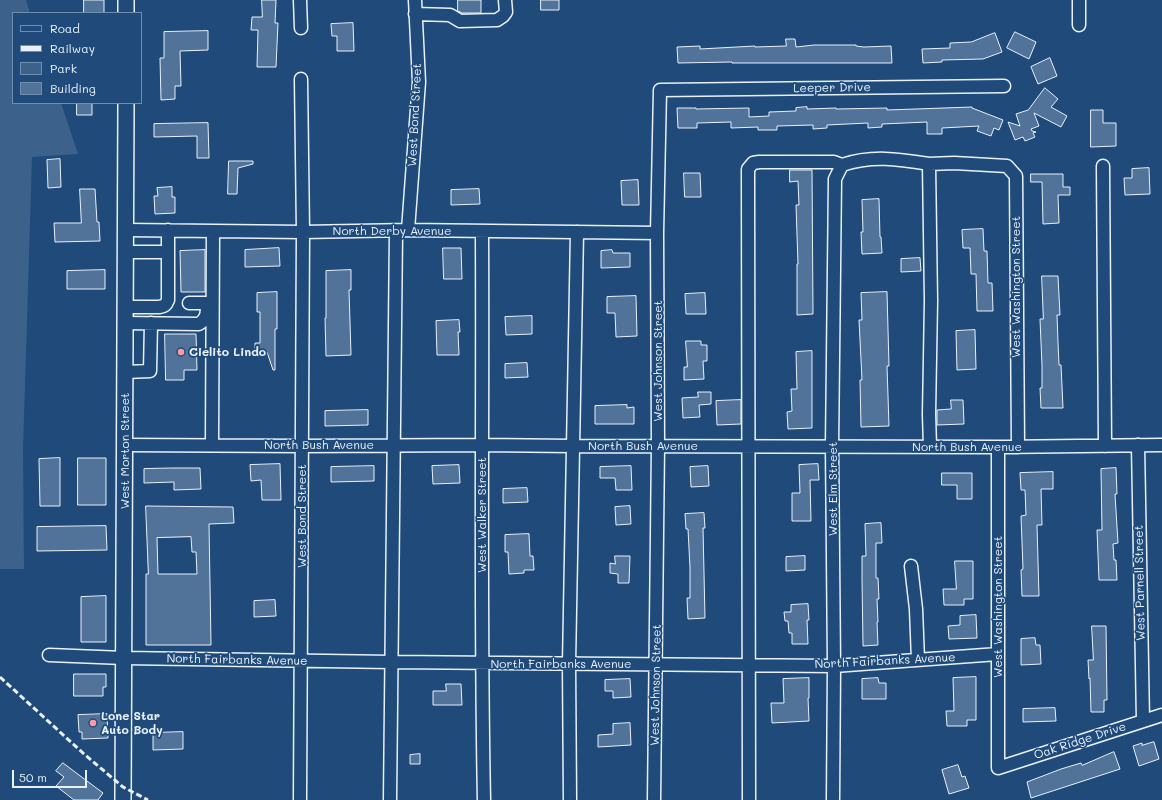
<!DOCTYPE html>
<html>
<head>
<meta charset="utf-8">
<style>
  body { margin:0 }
  #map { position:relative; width:1162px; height:800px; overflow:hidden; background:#1f4a7a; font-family:Mali,sans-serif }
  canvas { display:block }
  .legend { position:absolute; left:12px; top:12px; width:130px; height:92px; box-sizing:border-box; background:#1f4a7a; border:1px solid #6f8dac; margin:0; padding:5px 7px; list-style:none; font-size:12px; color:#e8f1f8 }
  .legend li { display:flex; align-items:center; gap:8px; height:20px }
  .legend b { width:20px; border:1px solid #6f8dac }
  .scale { position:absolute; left:12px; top:770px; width:75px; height:18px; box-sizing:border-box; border:2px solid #e8f1f8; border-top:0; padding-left:5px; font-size:12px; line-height:14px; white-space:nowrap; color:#e8f1f8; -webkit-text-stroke:3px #1f4a7a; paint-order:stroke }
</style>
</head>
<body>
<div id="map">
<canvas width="1162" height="800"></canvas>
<ul class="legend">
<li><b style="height:5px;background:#1f4a7a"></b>Road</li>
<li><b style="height:5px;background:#e8f1f8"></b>Railway</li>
<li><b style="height:11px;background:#3c628c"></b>Park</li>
<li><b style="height:11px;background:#517399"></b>Building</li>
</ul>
<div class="scale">50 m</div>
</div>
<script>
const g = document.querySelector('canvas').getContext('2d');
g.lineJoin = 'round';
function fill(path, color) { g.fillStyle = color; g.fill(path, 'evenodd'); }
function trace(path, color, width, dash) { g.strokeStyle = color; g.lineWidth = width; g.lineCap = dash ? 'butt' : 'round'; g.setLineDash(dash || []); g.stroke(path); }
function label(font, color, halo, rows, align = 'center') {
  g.font = font + ' Mali,sans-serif'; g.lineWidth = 3.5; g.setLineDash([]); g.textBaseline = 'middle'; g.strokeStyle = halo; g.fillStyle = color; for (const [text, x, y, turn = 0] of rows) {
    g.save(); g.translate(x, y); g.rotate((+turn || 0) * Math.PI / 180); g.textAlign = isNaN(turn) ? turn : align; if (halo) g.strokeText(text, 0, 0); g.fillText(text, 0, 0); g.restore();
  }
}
const green = new Path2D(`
  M0,0H26L30,13H13V103H61L78,154L32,157L23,449L24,569H0Z`);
const building = new Path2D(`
  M84,0H104V13H84Z
  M262,0H276L275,23H278L276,67H257L258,30H251L252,17H262Z
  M458,0H481V13H462L458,11Z
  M541,0H559V10H541Z
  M353,23L354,51H337V36H332L331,24Z
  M208,31V50L180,51L181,86H175V99L161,100L160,58H164V32Z
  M1015,32L1036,42L1029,59L1007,48Z
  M995,33L1002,52L983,59L942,60V62L923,63L922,49L950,48V43L971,42Z
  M786,39H795L796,47L814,45H856V46L864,47L891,46L892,63H732V62L678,63L677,47L700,46V49L755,46V47L786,46Z
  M1050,58L1057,76L1038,84L1031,67Z
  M1045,88L1058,99L1051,107L1067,116L1061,127L1034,113L1039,126L1031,129L1032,131L1036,132L1033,133L1035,137L1025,141L1023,137L1015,140L1008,122L1020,126L1016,114L1028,110Z
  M77,103H92V115H77Z
  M807,107V109L836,108V109L887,108V110L972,107V108L1003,120L999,130L994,128L991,136L977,131L979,126L942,128V134H927V122L882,124V127L868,128V123L827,125V128L813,129V125L777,126V130H758V127L731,128V122L697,123V128H678L677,108H696V109L749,108V117L769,116V112L796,111V108Z
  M1091,110H1103V123H1116V146L1091,147Z
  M208,123L209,158H197V136L154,137V124Z
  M60,159L61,187L48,188L47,160Z
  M229,161H253V164L238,168L237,194H228Z
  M1149,168L1150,194L1125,195L1124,178H1132V169Z
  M790,170H812L813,314L797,315V264H798L796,205H799L798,181L790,182Z
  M684,173H700L701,197H685Z
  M1031,174H1063V187H1070V195H1058L1059,223L1043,224L1042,182H1031Z
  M638,180L639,205H622L621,181Z
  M172,187V197H175V213L155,214L154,196H158L157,188Z
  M80,189H95L97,222H99L100,241L55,242L54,223H81Z
  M479,189L480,204L451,205V190Z
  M879,199L880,237H881L882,253L862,254L861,232H863L862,200Z
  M983,229L984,251H987L988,283H992L993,311H977L976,274H971L970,248H963L962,230Z
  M279,248L280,266L245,267V250Z
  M443,248H461L462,279H444Z
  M205,250V292H181L180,251Z
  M612,250L613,253H630V267L601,268V251Z
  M920,258L921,271L901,272V259Z
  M105,270V289H67V271Z
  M351,270V290H349L351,355L326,356L325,318H326V271Z
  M1042,276H1058L1060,315H1057L1058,342L1059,365H1061L1063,408H1041L1040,388H1042V366L1040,319H1043Z
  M277,292V329H275V370H273L267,352L255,353V343H260V312H257V293Z
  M887,292L889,366H887L889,426L861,427L860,380H862L859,320H862L861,293Z
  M705,293L706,314H686L685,294Z
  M636,296L637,336L616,337L615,313H607V297Z
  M532,316V334L506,335L505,317Z
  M459,320L460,332H458L459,355H437L436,321Z
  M975,330L976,369L957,370L956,331Z
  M165,334H196L197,370H184V380H166Z
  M686,341H701V345H707V361H703L704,379L684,380V367H687Z
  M812,351V428L788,429L787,412L792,411L791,389H797L796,352Z
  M527,363L528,377L505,378V364Z
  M698,392H711V404L699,405L700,417L683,418L682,398L698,397Z
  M741,400V424L717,425L716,401Z
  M951,400H963L964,424L937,425V410L951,409Z
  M627,405V408L634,407V424H595V406Z
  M368,410V425L325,426V411Z
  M60,458V506H40L39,459Z
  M78,458H106V505H78Z
  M280,464L281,500H262L261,480L251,481L250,465Z
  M818,464L819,480H810L811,521H792V493H800L799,465Z
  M459,465L460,483L433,484L432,466Z
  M374,466V481L331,482V467Z
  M631,466L632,490H616L615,478H600V467Z
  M708,466L709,486L691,487L690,467Z
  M171,468H200L201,489L174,490V482L144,483V469Z
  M1116,468L1117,494H1115L1118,543L1113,544L1114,560H1116L1117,580H1099L1097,530H1102L1101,469Z
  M1053,472V489H1041L1042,525H1037L1039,596H1022L1021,570L1023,569L1021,516L1026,515L1025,490H1021L1020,473Z
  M942,473H972V499H957V485H942Z
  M527,488L528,502L503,503V489Z
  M146,506L233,507L234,523L209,524L211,645H146V574H148ZM191,537L192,552H196L197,574H158L157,538Z
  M630,506L631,524L616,525L615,507Z
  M704,513L705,528H703L705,618L688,619L687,598H690V568L688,529H686L685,514Z
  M881,523L882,543H876V578H878L879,599H877L878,622H877L878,645L863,646L862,579V556H866L865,524Z
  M106,526L107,550L37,551V527Z
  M529,534L530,556H533L534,570H524V573L509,574L508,552H505V535Z
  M615,556H630L629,583H618V574L610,573V563L615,564Z
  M805,556V570L786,571V557Z
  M955,561H973V599H964V605H944L943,589H956Z
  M106,596V642H81V597Z
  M275,600L276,616L254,617V601Z
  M808,604L809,620H807L808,644H792V633H789L788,621H785L784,612H791V605Z
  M976,615L977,638L949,639L948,626L960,625V616Z
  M1092,626H1106L1107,700H1104V712H1091L1090,678L1089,679L1088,660H1093Z
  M1035,638L1036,645H1040L1041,664L1021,665V639Z
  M74,674H106V687H103V696H74Z
  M976,677V720H967V726H947L946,711H954L953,678Z
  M809,678V698H808L809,721L772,723L771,703H784L783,679Z
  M878,678L879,683H886V699H862V679Z
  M630,679L631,697L613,698V691H605V680Z
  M446,684H461L462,705H433V691H446Z
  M1055,708L1056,721L1023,722V709Z
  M107,714L108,738L82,739V732H79L78,715Z
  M630,723L631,745L598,747V735L613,734V724Z
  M183,732V749L153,750V733Z
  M1154,742L1159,759L1139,766L1133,746L1142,743V745Z
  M1114,752L1120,769L1031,798L1027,782L1061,769L1081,763L1082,765Z
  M420,754V764H410V755Z
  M63,763L103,793L98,800H74L56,786L64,777L56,771Z
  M958,765L962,777L965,776L969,788L949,794L942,770Z`);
const minor = new Path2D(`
  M300,0L301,28
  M415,14L450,15L460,21L497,20L503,16L506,12L505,0
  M1079,25V0
  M1103,166L1105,446
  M126,230L303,232L408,230L657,233
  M408,230L419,82L415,0
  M482,231C483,421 480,610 484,800
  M126,252H168
  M189,303H207
  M125,307H159C165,306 166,305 168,300V230
  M125,323L199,324C207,319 207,313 207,305
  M125,372L150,371L151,323
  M125,445L302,446L483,445L572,446L998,447L1162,445
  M212,445L213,231
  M1138,445L1143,721
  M930,447L929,414L931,301L929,164L954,163L1007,166L1016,176L1018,447
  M998,447V768L1162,715
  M911,566L916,609L918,660
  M49,655L124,658L392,662L834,666L998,654
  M300,800L303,232L301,79
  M390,800C393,610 393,420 396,231
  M570,800L569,664L577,232
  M654,800L658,445L657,233L660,90L1004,86
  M749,800L748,169L753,163L759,162H834L842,165
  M833,800L834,666L832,447L835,179L842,165C872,155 898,159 929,164`);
const major = new Path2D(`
  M126,13V0
  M123,800L126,103`);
const rail = new Path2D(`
  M0,677L84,754L123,787L148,800`);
const markers = [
  [181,352,4,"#ff9aa2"],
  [93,723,4,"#ff9aa2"]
];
const streetNames = [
  ["Leeper Drive",832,88,-1],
  ["West Bond Street",415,115,-87],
  ["North Derby Avenue",392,231],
  ["West Washington Street",1016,287,-90],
  ["West Johnson Street",658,361,-90],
  ["North Bush Avenue",319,445],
  ["North Bush Avenue",643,446],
  ["North Bush Avenue",967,447],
  ["West Morton Street",125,451,-90],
  ["West Elm Street",833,489,-90],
  ["West Walker Street",482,515,-90],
  ["West Bond Street",302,516,-90],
  ["West Parnell Street",1140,583,-91],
  ["West Washington Street",998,607,-90],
  ["North Fairbanks Avenue",237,660,1],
  ["North Fairbanks Avenue",885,661,-3],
  ["North Fairbanks Avenue",561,664],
  ["West Johnson Street",656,685,-89],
  ["Oak Ridge Drive",1080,741,-18]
];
const poiNames = [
  ["Cielito Lindo",189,352],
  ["Lone Star",101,716],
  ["Auto Body",101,730]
];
fill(green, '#3c628c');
fill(building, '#517399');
trace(building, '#e8f1f8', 1);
trace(minor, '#e8f1f8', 15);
trace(major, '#e8f1f8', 18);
trace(minor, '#1f4a7a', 12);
trace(major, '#1f4a7a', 15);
trace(rail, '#e8f1f8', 3, [6, 3]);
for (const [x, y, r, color] of markers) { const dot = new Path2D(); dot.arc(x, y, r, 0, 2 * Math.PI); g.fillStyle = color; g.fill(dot); trace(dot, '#1f4a7a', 1.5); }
label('12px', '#e8f1f8', '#1f4a7a', streetNames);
label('bold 12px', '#e8f1f8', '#1f4a7a', poiNames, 'left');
</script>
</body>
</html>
